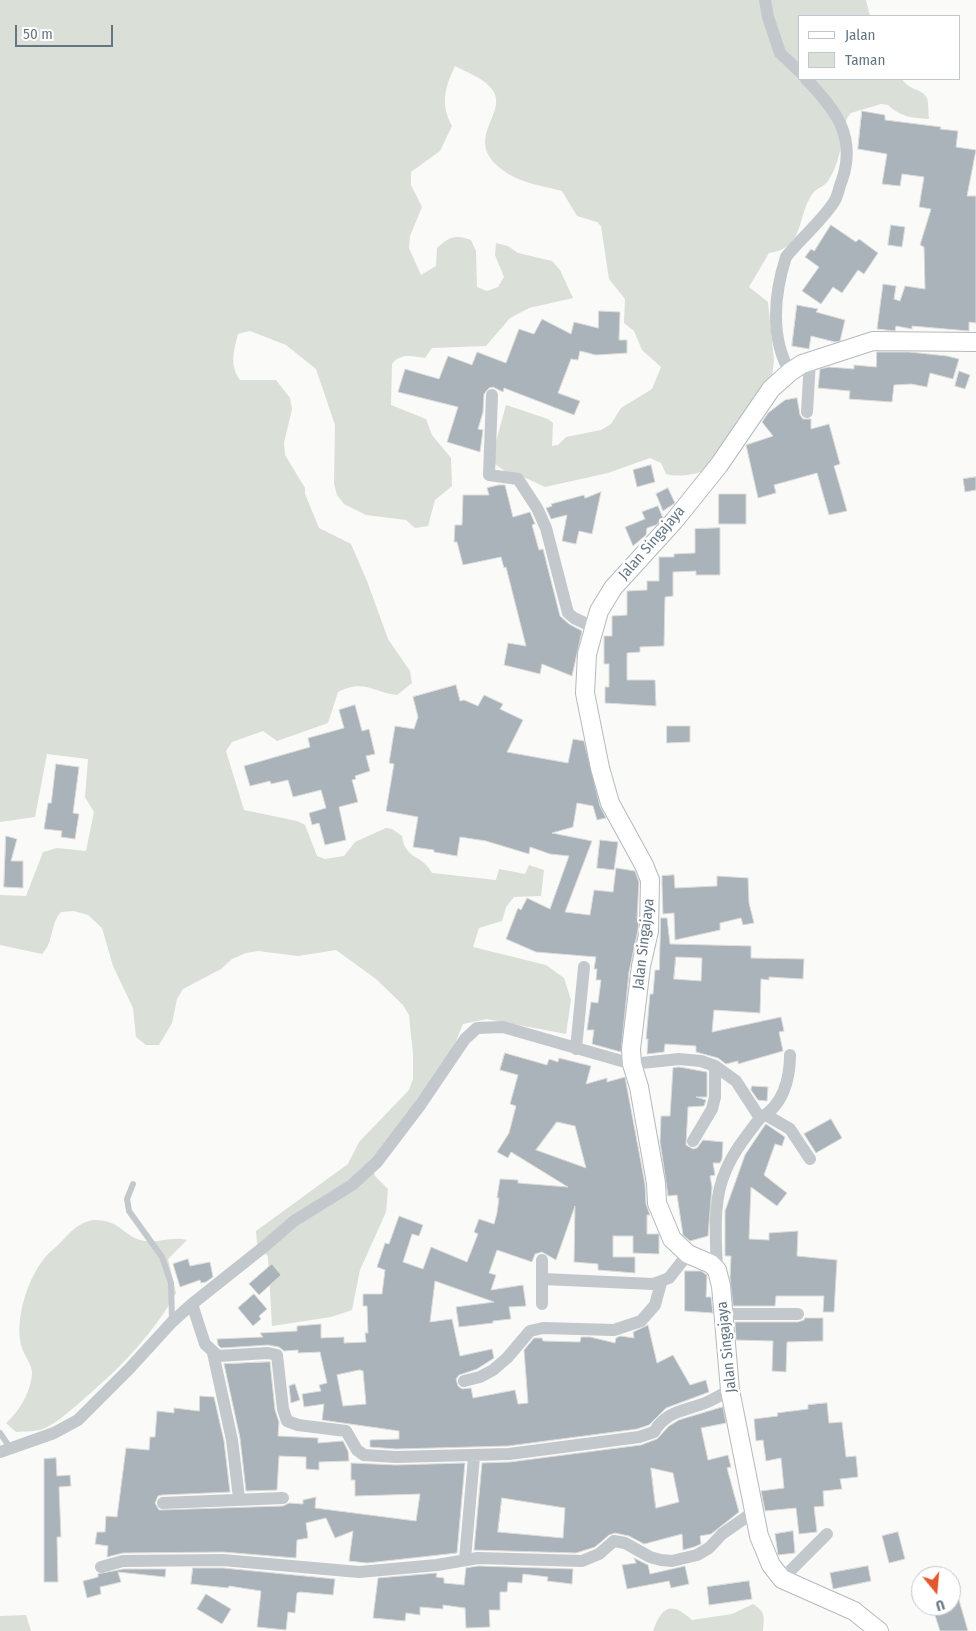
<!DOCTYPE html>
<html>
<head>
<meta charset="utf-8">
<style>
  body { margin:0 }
  #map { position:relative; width:976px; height:1631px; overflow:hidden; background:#fafaf8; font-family:"Fira Sans Condensed",sans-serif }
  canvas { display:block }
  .legend { position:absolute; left:798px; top:15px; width:162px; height:65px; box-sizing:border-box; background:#fff; border:1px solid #c1c8cd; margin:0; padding:6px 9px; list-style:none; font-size:15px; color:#657683 }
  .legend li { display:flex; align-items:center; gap:10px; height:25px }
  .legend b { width:25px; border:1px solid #c1c8cd }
  .north { position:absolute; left:911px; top:1566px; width:50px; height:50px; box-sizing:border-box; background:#fff; border:1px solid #c1c8cd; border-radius:50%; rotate:163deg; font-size:14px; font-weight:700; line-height:20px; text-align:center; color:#657683 }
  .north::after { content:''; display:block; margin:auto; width:18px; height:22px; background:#e4572e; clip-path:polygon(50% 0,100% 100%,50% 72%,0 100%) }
  .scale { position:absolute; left:15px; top:25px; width:98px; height:22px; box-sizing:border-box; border:2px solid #657683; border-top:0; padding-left:6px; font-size:15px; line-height:18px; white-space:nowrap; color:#657683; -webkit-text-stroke:4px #fff; paint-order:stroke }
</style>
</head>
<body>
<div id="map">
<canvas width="976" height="1631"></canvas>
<ul class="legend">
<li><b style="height:6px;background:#fff"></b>Jalan</li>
<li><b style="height:14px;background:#dadfd7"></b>Taman</li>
</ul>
<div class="north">U</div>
<div class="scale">50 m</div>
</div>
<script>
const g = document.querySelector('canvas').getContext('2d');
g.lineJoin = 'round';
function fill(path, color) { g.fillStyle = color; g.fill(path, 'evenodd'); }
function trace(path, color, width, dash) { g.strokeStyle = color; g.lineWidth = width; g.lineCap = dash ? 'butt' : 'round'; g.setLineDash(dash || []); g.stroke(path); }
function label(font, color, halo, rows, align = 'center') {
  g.font = font + ' "Fira Sans Condensed",sans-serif'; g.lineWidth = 5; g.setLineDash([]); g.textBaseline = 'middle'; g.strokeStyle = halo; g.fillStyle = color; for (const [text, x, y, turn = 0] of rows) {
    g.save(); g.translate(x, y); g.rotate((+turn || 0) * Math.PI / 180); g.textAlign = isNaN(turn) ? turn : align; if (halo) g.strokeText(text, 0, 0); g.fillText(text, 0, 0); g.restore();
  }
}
const green = new Path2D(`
  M0,0H866L870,16H800V79H902C908,90 923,89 927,98C929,104 928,113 929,119C912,118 901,117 888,105L881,104L851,113L847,118C842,138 840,164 828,181C825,186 817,188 813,193C796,216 806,248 769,253L749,287L768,302L774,360L772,378L711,468C699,474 679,478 666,474L661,463L650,458L608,473L545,487L517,474L506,472L495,464V445L506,405L548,419L553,423L552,446L558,445L566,437L601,430L611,424L621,408L652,389L661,367L642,350L634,331L624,323L625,299L609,279L601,226L597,222L577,216L562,191C547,187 528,184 514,177C450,142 517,112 489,86C481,77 466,72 455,66C445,87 440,104 452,126L440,151L411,172V185L422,207L410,236L409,248L421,275L436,266L437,248C449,237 455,234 471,240L476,251L477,287L487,291L498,287L504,277L495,255L496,243L508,246L518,253L552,261L560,270L573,298L529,308L510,318L486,346L432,348L425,358C413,356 400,353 392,364L391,405L426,419L432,435L451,458L452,486L435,500L428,526L415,528L406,520L366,515L344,504L337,495L334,484L335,425L316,369L286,345L250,331L238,334C234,351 229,364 240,380H276L290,398L292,409L284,443L285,455L305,488V494L319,528L351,544L367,581L388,639L410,671L412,683L397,695C371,692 365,679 338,692L328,723L277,741L263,731L232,742L226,751L244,810L297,821L305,825L317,856L325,859L344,856L355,842L386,828L392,829L402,836C405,860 422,854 432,873L496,880L499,869L525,874L529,865L544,870L541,896L514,897L506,907L502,921L479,928L473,947L546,965L564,978L571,1000L566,1034L487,1019L463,1024L451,1054L371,1162L375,1176L388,1189L386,1212L360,1270L352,1310L331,1317L272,1326L268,1257L257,1243L256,1231L348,1164L359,1142L409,1090L413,1079V1054L409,1015L403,1005L376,979L336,950L298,956L258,951L246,953L232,959L221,969L183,989L177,999L172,1023L159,1045H146L136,1037L133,1008L113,966L102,928L88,915L74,911L61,912C49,926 55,940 42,954L0,945V895L26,896L43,852L57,848L86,851L94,812L85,797L88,759L47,754L35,817L0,822Z
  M93,1220C122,1219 123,1238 145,1241C160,1243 171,1236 187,1240L168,1259L176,1293C153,1334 122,1366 86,1397C73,1408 59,1422 43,1429C35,1432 25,1431 16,1432L6,1423C19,1412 31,1392 32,1373C32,1364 23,1354 21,1345C15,1319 27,1281 43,1260C47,1254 54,1249 59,1244C70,1233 77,1223 93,1220Z
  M753,1604C766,1612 764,1617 763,1631H653C662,1606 671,1601 692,1620L732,1614Z
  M26,1615L31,1631H0V1616Z`);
const building = new Path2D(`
  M862,111L885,115V120L941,127L940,129L958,131L956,147L976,150L967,196H976V323L969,322V331L912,326V329L896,326L895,331L877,329L883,284L896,286L894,299L900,301L905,286L925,289L924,247L920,245L931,209L919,207L924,177L902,174L900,186L882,184L887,154L858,149Z
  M831,225L856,242L859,239L878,253L864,274L858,270L842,293L833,287L821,304L802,291L819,267L805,257L811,249L814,251Z
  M891,225L905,227L902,247L888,245Z
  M797,305L818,309L816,312L845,320L840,341L835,342L811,336L809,349L792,346Z
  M599,311L620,312L619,340H627V353L596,355L580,351L578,360L571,359L558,393L580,401L574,415L504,388L503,392L493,387L489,388L484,394L483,412L478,429L483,430L480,452L447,442L458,407L398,392L405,369L439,379L448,356L472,365L477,352L506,363L519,329L534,334L542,319L571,334L574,322L598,328Z
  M877,352H909L947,356L959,359L953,379L930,373L927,387L911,384L894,385L892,402L849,399L850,391L818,388L820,369L829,367L854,369V365L876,367Z
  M959,371L970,375L965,389L955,386Z
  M797,398L800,415L803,419H811V429L829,424L840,464L834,466L847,511L829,515L817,473L774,485L776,493L758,498L746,445L773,436L762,422L768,413L785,400Z
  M651,465L655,482L637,487L633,470Z
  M976,477V490L965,492L963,479Z
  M499,485H505L513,517L530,512L535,524L532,525L539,550L543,549L560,616L569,624L582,631L572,676L542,664L540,674L504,665L508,643L526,646L506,567L504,568L501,557L463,565L457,542H454L455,525H462L463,495H489L487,488Z
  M668,488L675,503L663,511L656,494Z
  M601,492L592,534L579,531L576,544L562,541L567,515L551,519L546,508L552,506L551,504L584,495L585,498Z
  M719,494H746V524H719Z
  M658,506L663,518L656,525L647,528L646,535L633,546L625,527L645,519L642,512Z
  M720,528V575H696V571L673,572V596L665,597L664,646L640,647V652L627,653V680H655L656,706L605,703V687H609V664H604V636H612V616L627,615V591L647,590V581H659V557H674V554L695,553V529Z
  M456,685L460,701L464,700L478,706L484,695L503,704L500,709L523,720L507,752L568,763L573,739L584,741L600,806L606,818L597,820L593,806L577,803L573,827L552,833L592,841L565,912L590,915L594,890L613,892L616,868L635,871L639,882L637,919L639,920L638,930L629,972L621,1052L592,1044L594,1030H587L591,1002L598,1003L601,980H596L597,969H594L596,957L536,952L506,939L518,908L521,910L527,898L550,909L569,856L550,854L530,847L529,854L486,841L460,837L457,856L434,852V850L413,847L418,817L386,811L394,764L389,763L395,726L414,729L418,717L413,697Z
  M355,705L362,731L369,729L375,754L366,756L370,771L355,776L356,779L352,780L358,802L339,807L346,840L325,845L319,823L312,825L309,813L326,808L321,790L293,797L288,780L271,784L270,781L250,786L244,766L310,747L308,738L344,728L339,710Z
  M667,726H690V742L667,743Z
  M56,764L79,767L73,813L79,814L75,839L61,837L62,831L44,829L48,803H51Z
  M6,836L17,839L11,861H23V888L4,887Z
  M600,840L618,842L614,870L597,868Z
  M674,875L675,888L717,886V876L748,878L749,903L754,923L743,925L741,918L720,923V930L675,940L674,913L663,914L662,885V876Z
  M661,918H667L670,944L751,946V958L804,959L803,979L769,977V980L761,979L760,1013L714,1010L712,1032L781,1017L784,1031L779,1032L783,1051L738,1064V1061L726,1064L718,1058L696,1052V1046L665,1044L664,1052L647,1054L648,1039H646L650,994H653L655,970H659ZM676,957L702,958L701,981L674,979Z
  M505,1053L547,1065L549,1059L558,1062L559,1058L591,1066L586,1084L607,1078V1082L625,1077L645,1184L646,1204L650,1215H647V1234H659V1254L633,1253V1236H613V1257H635V1273L598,1270V1264L574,1262L575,1206L556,1260L542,1252L535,1254L532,1262L497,1250L489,1273L496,1275L491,1290L523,1285L526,1306L509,1307L511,1319L493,1321V1323L459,1327L456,1307L494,1302L435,1281L430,1322L452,1319L460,1356L492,1349L494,1358L477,1369L459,1375L456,1379L458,1386L462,1389L471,1388L473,1398L515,1390L518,1404L528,1403L524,1350L534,1338H542L543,1341L580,1342L581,1337H590L615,1343L616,1338L620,1336L634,1338L633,1332L648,1325L657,1363L673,1355L690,1385L706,1380L709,1392L666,1408L649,1425L637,1429L508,1446L396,1449L370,1447V1440L399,1439V1431L322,1420L324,1404L304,1407L302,1394L321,1391L319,1385L327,1383L320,1352L298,1353V1350L284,1351L279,1347L268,1345L221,1348L218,1345L217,1339L263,1337L260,1333L297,1331V1326L321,1324V1338L344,1337V1343L366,1342L365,1333H368L367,1306H363V1294H382L385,1270L377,1267L385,1243L389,1244L399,1216L423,1225L419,1236L412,1234L403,1262L423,1269L431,1247L467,1262L478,1234L474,1232L479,1219L494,1224L497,1213L499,1198H497L500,1179L518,1180V1183L568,1187L511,1152L508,1158L497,1152L509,1133L516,1106L510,1104L518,1075L500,1070ZM557,1122L575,1126L586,1168L536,1150ZM360,1370L363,1371L366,1404L343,1406L337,1375Z
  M679,1067L707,1072V1097H696L706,1100L704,1106L688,1107L686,1145L693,1149L697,1148L703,1140L723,1142L722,1159L720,1163H713L715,1175L710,1176L712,1187L708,1236L690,1241L683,1235L677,1195L668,1196L660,1142L661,1116H670L673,1068Z
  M752,1086L768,1087L767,1101L758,1100L751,1090Z
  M831,1119L842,1138L816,1153L804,1134Z
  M766,1124L785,1137L782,1146L775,1144L764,1175L787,1193L777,1206L751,1187L749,1239L769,1240V1233L798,1231L797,1256L837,1260L834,1312H823L824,1296H776L775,1306H733L730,1278L731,1256H725V1211L745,1155Z
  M188,1259L190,1266L210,1262L213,1277L206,1282L201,1283L200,1280L180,1287L173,1264Z
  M272,1264L281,1275L259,1295L249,1284Z
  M685,1271H701L707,1275L706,1297H711L713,1313L685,1311Z
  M254,1294L267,1309L259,1316L261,1319L253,1326L238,1308Z
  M805,1318H823V1341L787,1342L786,1372L772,1371L773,1341L736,1340L735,1322H798L804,1320Z
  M270,1362L275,1410L279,1422L278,1436L318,1438V1443L343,1441L348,1451L349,1461L319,1462V1470L306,1469V1457L279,1456L277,1490L246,1491L240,1438L224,1364Z
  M295,1384L300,1400L291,1403L289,1386Z
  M200,1396L214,1397L224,1441L230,1492L162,1495L158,1496L155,1503L159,1510L283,1506L289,1503L303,1504V1500L316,1497L315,1508L416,1521L420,1494L355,1496V1480H351V1463L396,1465L465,1463L457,1553L367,1563L349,1561L353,1531L335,1538L326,1518L306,1523L308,1538L297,1540L296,1558L223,1552L123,1553L107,1557L108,1546L95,1544L97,1532H105L106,1516L117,1517L126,1448L149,1450L150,1437H155L157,1411L174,1413V1408L199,1411Z
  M827,1403L829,1423L842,1422L846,1457L856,1456L858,1477L840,1479L842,1489L823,1491L824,1506L814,1507L817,1532L799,1534L796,1508L765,1511L761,1491L784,1488L781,1458L766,1461L763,1440L756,1441L754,1419L778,1416L777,1413L808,1409V1405Z
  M723,1407L726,1423L701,1428L708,1460L728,1455L731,1467L727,1468L739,1512L711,1534L700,1536L701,1544L694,1547L683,1550L682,1534L644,1544L629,1536L615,1533L609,1535L595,1547L576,1553L474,1550L482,1463L510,1462L641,1445L657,1439L669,1426L679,1420ZM651,1468L673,1473L679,1502L656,1508ZM502,1498L565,1508L563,1538L498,1532Z
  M56,1458L57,1476L70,1475L71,1486L59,1487L61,1537H57L58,1582H44V1459Z
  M793,1531L795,1553L778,1555L775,1534Z
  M898,1532L905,1559L889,1563L882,1536Z
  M634,1558L648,1565L650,1574L685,1566L689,1584L671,1588L669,1581L627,1589L622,1565L636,1563Z
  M479,1566L573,1569L572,1584L547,1581L548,1577L523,1574L522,1583L508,1582L507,1592H500V1610H489L490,1627L466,1628L465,1608L443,1605V1609L420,1607V1615L406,1613L405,1621L373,1618L378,1578L437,1573L436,1577L444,1578V1583L464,1585L466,1568Z
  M868,1566L871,1581L833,1589L830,1573Z
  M193,1568H223L335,1579L333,1595L300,1592L297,1593L295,1613L288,1612L286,1630L257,1627L261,1591L229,1586L228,1588L191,1584Z
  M124,1569H166L165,1577L118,1572L121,1582L100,1587L101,1594L87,1598L83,1581L98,1577V1574Z
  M749,1581L752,1599L709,1605L707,1587Z
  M951,1583H954L968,1631H940L932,1606H951Z
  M206,1594L231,1609L222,1624L197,1609Z`);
const lane = new Path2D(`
  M133,1184L127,1199L129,1211L162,1257L171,1283L172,1320
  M0,1433L11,1449`);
const street = new Path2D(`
  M765,0L768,17L780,53L800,72
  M790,372C770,338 774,294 786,257C801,238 821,222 834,202C838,196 839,187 842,180C857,136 835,109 806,79
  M492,395L489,475L518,479L537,508L546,528L568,613L574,618L595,628
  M807,412L810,361
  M576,1049L584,967
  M766,1115L790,1129L810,1159
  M760,1118C783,1106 790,1079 790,1055
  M693,1141L712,1109L715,1097V1066
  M543,1279L653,1284L669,1278L688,1254
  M192,1304L205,1344L218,1356L268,1353L277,1355L283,1409L287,1421L298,1425L346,1431L357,1450L364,1455L396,1457L509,1454L639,1437L654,1432C666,1411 684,1411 705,1403C713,1400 722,1394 730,1390
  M542,1304V1260
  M724,1314H798
  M213,1353L232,1440L239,1498
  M464,1381L480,1377L493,1370L507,1358L530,1331L543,1328L614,1330L641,1321L655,1305L661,1283
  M0,1452L54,1433L78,1420L129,1369L172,1322L192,1304L265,1246L294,1221L352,1185L377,1162L421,1104L465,1039L477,1028L503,1027L632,1064L679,1059L701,1061L715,1066L736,1081L760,1118C747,1135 734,1151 726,1170C712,1200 716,1238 717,1270
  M163,1503L283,1498
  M465,1559L474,1457
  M101,1567L123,1561L223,1560L359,1572L437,1565L478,1558L582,1561L599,1554L614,1541L625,1543L650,1557L661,1560L672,1561L697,1555L709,1548L722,1534L755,1511
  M782,1579L827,1534`);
const secondary = new Path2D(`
  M879,1631L854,1611L782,1579L771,1565L759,1536L730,1390L721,1286L717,1270L711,1264L688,1254L672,1239L657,1203L656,1183L639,1087L632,1064L631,1049L641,966L649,931L650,880L644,865L610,803L600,768L585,693L587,654L599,611L613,588L674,521L719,465L771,389L790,372L802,364L873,341L976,342`);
const streetNames = [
  ["Jalan Singajaya",652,543,-49],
  ["Jalan Singajaya",644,944,-83],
  ["Jalan Singajaya",727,1347,-96]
];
fill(green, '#dadfd7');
fill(building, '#aab3b9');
trace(building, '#dcdcda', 1);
trace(secondary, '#b3babf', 20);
trace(lane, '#c3c8cc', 6);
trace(street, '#c3c8cc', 12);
trace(secondary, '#fff', 18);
label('15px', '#657683', '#fff', streetNames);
</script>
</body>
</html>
